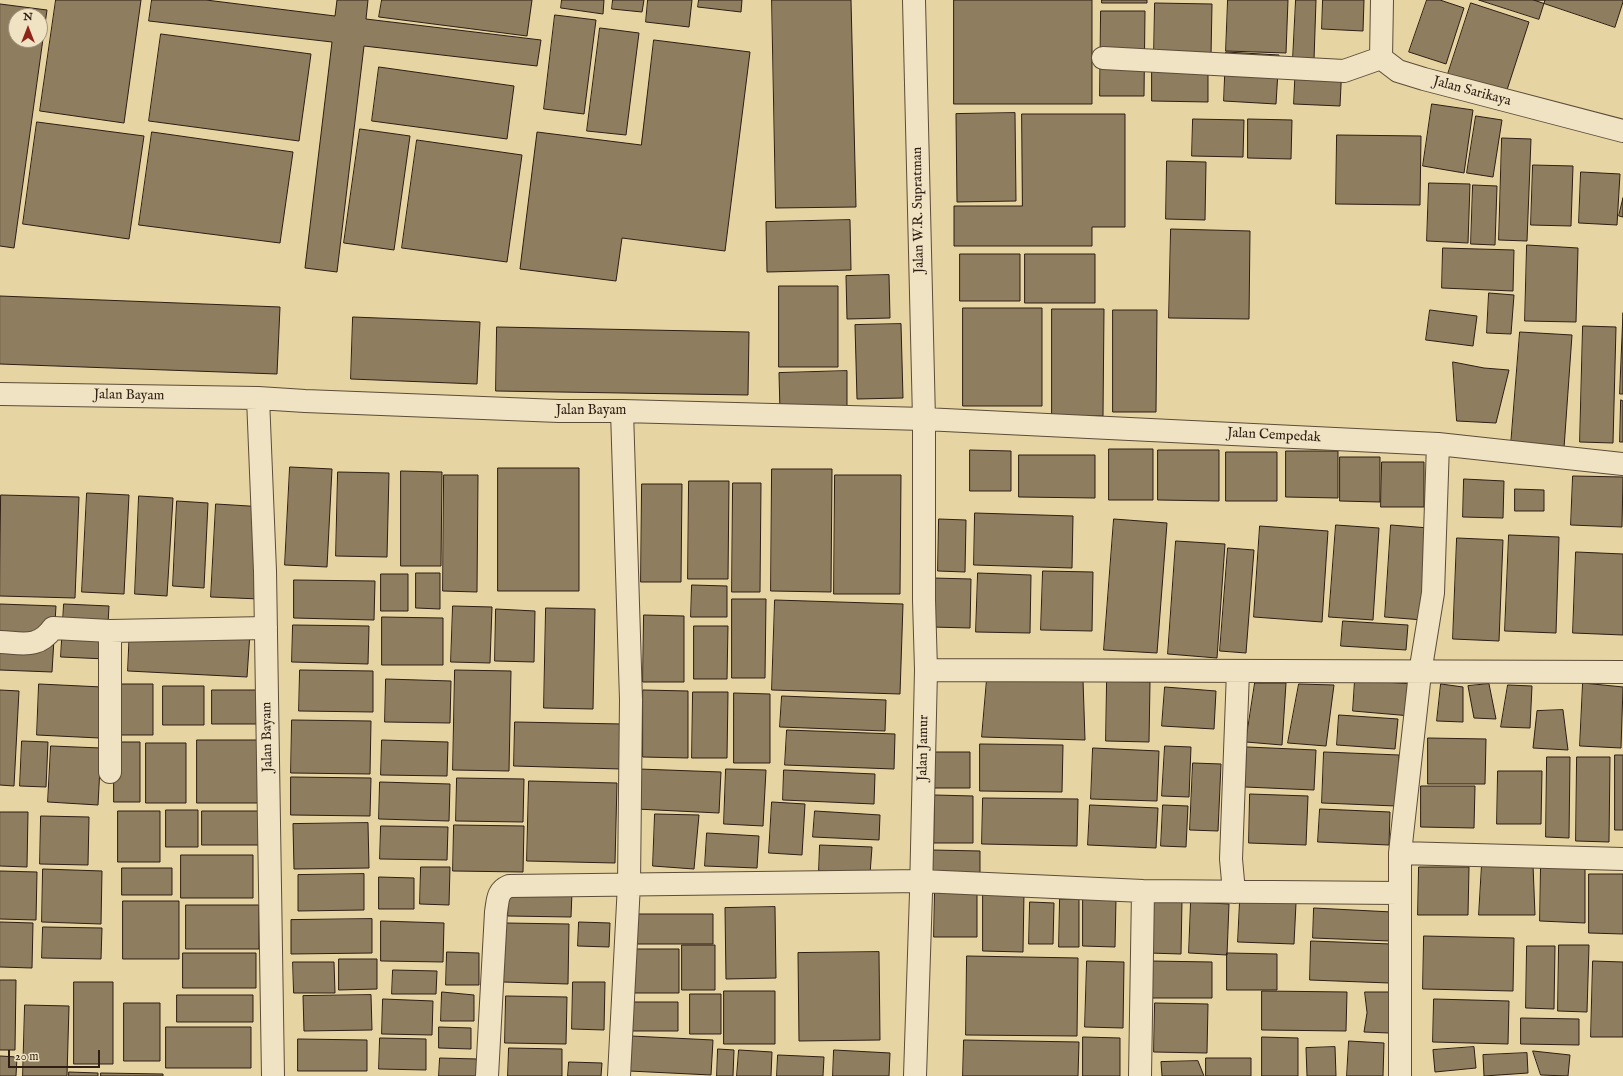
<!DOCTYPE html>
<html>
<head>
<meta charset="utf-8">
<style>
  body { margin:0 }
  #map { position:relative; width:1623px; height:1076px; overflow:hidden; background:#e6d4a2; font-family:"IM FELL English",serif }
  canvas { display:block }
  .north { position:absolute; left:8px; top:8px; width:40px; height:40px; box-sizing:border-box; background:#efe3c3; border:1px solid #a2947d; border-radius:50%; rotate:0deg; font-size:11px; font-weight:700; line-height:16px; text-align:center; color:#2e1e14 }
  .north::after { content:''; display:block; margin:auto; width:14px; height:18px; background:#8f2418; clip-path:polygon(50% 0,100% 100%,50% 72%,0 100%) }
  .scale { position:absolute; left:8px; top:1050px; width:92px; height:18px; box-sizing:border-box; border:2px solid #2e1e14; border-top:0; padding-left:5px; font-size:12px; line-height:14px; white-space:nowrap; color:#2e1e14; -webkit-text-stroke:3px #efe3c3; paint-order:stroke }
</style>
</head>
<body>
<div id="map">
<canvas width="1623" height="1076"></canvas>
<div class="north">N</div>
<div class="scale">20 m</div>
</div>
<script>
const g = document.querySelector('canvas').getContext('2d');
g.lineJoin = 'round';
function fill(path, color) { g.fillStyle = color; g.fill(path, 'evenodd'); }
function trace(path, color, width, dash) { g.strokeStyle = color; g.lineWidth = width; g.lineCap = dash ? 'butt' : 'round'; g.setLineDash(dash || []); g.stroke(path); }
function label(font, color, halo, rows, align = 'center') {
  g.font = font + ' "IM FELL English",serif'; g.lineWidth = 3; g.setLineDash([]); g.textBaseline = 'middle'; g.strokeStyle = halo; g.fillStyle = color; for (const [text, x, y, turn = 0] of rows) {
    g.save(); g.translate(x, y); g.rotate((+turn || 0) * Math.PI / 180); g.textAlign = isNaN(turn) ? turn : align; if (halo) g.strokeText(text, 0, 0); g.fillText(text, 0, 0); g.restore();
  }
}
const building = new Path2D(`
  M56,0H141L124,123L40,111Z
  M152,0H206L335,16L337,0H368L366,19L541,40L537,66L364,46L337,272L305,268L332,42L149,21Z
  M382,0H532L527,36L379,17Z
  M562,0H604L603,14L561,8Z
  M613,0H644L642,12L612,9Z
  M648,0H692L689,27L646,22Z
  M699,0H742L741,12L698,7Z
  M772,0H851L856,207L776,208Z
  M954,0H1092V104H954Z
  M1102,0H1147V3H1102Z
  M1228,0H1288L1286,53L1226,51Z
  M1296,0H1316L1314,60L1293,59Z
  M1323,0H1364L1363,31L1322,29Z
  M1427,0H1440L1464,8L1446,64L1409,52Z
  M1479,0H1545L1539,19Z
  M1534,0H1623V2L1615,27Z
  M1155,3L1212,4L1211,56L1154,55Z
  M1471,3L1529,22L1506,93L1448,74Z
  M0,4L47,10L14,248L0,246ZM16,16H40V40H16Z
  M1101,11H1145L1144,96H1100Z
  M555,15L596,20L584,114L544,109Z
  M600,28L639,33L626,135L587,131Z
  M161,34L311,54L299,141L149,121Z
  M654,40L750,52L725,251L622,238L616,281L520,269L537,132L641,145Z
  M1226,52L1279,55L1276,104L1224,101Z
  M1152,59H1208V102L1152,101Z
  M1296,62L1342,64L1340,106L1294,104Z
  M379,67L514,86L507,139L372,121Z
  M1432,104L1473,110L1464,173L1423,166Z
  M1015,113L1016,201L957,202L956,114Z
  M1022,114H1125V227H1092V246H954V206H1022Z
  M1476,116L1502,120L1493,177L1467,173Z
  M1193,119L1244,120L1243,157L1192,156Z
  M1248,119L1292,120L1291,159L1248,158Z
  M37,122L144,136L129,239L23,224Z
  M360,129L410,136L394,250L344,243Z
  M152,132L293,152L280,243L139,225Z
  M1337,135L1421,136L1420,205L1336,204Z
  M1502,138L1531,139L1527,241L1499,240Z
  M417,140L522,155L507,262L402,248Z
  M1167,161L1206,162L1205,220L1166,219Z
  M1533,165L1573,166L1571,226L1531,225Z
  M1581,172L1620,174L1617,225L1579,223Z
  M1429,183L1470,184L1468,243L1427,241Z
  M1473,185L1497,186L1495,245L1471,244Z
  M1623,198V217L1619,216Z
  M850,220L851,270L767,272L766,222Z
  M1171,229L1250,231L1249,319L1169,318Z
  M1527,245L1578,248L1576,322L1525,321Z
  M1443,248L1514,250L1513,291L1442,288Z
  M960,254H1020V301H960Z
  M1025,254H1095V303H1025Z
  M889,275L890,318L847,319L846,276Z
  M779,286H838V367H779Z
  M1489,293L1514,295L1511,334L1487,333Z
  M0,296L280,307L277,374L0,364Z
  M963,308H1042V406H963Z
  M1052,309H1104L1103,416H1052Z
  M1113,310H1157L1156,412H1113Z
  M1430,310L1477,316L1473,346L1426,340Z
  M1623,313V394H1620Z
  M353,317L480,322L477,384L351,379Z
  M901,324L903,398L857,399L855,325Z
  M1583,326L1616,327L1613,443L1580,442Z
  M497,327L749,332L748,395L496,391Z
  M1520,332L1572,335L1564,448L1511,445Z
  M1453,362L1484,368L1509,370L1496,423L1457,421Z
  M847,371V411L780,412L779,373Z
  M1621,400L1623,401V442H1620Z
  M1109,449H1153V500H1109Z
  M970,450L1011,451V491H970Z
  M1158,450H1219V501L1158,500Z
  M1286,451H1338V498L1286,497Z
  M1226,452H1277V501H1226Z
  M1019,455H1095V498L1019,497Z
  M1340,457H1380V502L1340,501Z
  M1382,462H1424V507H1381Z
  M290,467L332,469L327,567L285,565Z
  M498,468H579V591H498Z
  M772,469H832L831,592L771,591Z
  M401,471L442,472L441,566H401Z
  M338,472L389,473L387,557L336,556Z
  M444,475H478L477,592L443,591Z
  M835,475H901L900,594H834Z
  M1573,476L1623,477L1622,527L1571,525Z
  M1464,479L1504,481L1503,518L1463,517Z
  M689,481H729L728,579H688Z
  M733,483H761L760,592H732Z
  M642,484H682L681,582H641Z
  M1515,489L1544,490V511H1515Z
  M87,493L129,495L124,594L82,592Z
  M1,495L79,497L75,598L0,596Z
  M139,496L173,498L167,596L135,594Z
  M177,501L208,503L204,588L173,586Z
  M216,504L265,507L260,599L211,597Z
  M975,513L1073,516L1072,568L974,565Z
  M939,519L966,520L965,572L938,571Z
  M1114,519L1167,523L1157,653L1104,650Z
  M1336,525L1379,528L1373,620L1329,617Z
  M1391,525L1429,528L1423,620L1385,617Z
  M1260,526L1328,531L1322,622L1254,617Z
  M1509,535L1559,537L1556,633L1505,631Z
  M1457,538L1503,540L1499,641L1453,639Z
  M1176,541L1225,544L1217,658L1168,654Z
  M1228,548L1254,550L1246,653L1220,651Z
  M1576,552L1623,554V635L1573,633Z
  M1043,571L1093,572L1092,631L1041,630Z
  M416,573H440V609L416,608Z
  M978,573L1031,575L1030,633L976,632Z
  M381,574H408V611H381Z
  M933,578L971,579L970,628L932,627Z
  M294,580L375,581L374,620L294,618Z
  M692,585L727,586V617H691Z
  M732,599H766L765,678H732Z
  M775,600L903,604L900,694L772,690Z
  M0,604L56,606L52,672L0,670Z
  M64,604L109,606L106,659L61,657Z
  M453,606L492,607L490,663L451,662Z
  M546,608L595,609L593,709L544,708Z
  M496,609L535,611L534,662L495,661Z
  M644,615L684,616V682H643Z
  M382,617L443,618V665H382Z
  M1343,621L1408,625L1406,650L1341,646Z
  M293,625L369,626L368,664L292,662Z
  M130,626L250,632L247,677L128,671Z
  M694,626H728L727,679H694Z
  M300,670L373,671V712L299,711Z
  M455,670L511,671L509,771L453,770Z
  M386,679L451,681L450,723L385,722Z
  M987,679L1083,680L1085,740L982,737Z
  M1355,680L1413,684L1411,716L1353,711Z
  M1107,681L1150,682L1149,742L1106,741Z
  M1255,683H1286L1282,745L1246,742Z
  M1583,683L1623,687L1621,748L1580,746Z
  M39,684L102,687L99,738L37,735Z
  M117,684H153V735H117Z
  M1299,684L1334,685L1326,746L1288,743Z
  M1441,684L1463,687V722L1437,721Z
  M1489,684L1496,719L1474,718L1468,686Z
  M1508,685L1532,686L1530,728L1501,727Z
  M163,686H204V725H163Z
  M1165,687L1216,691L1214,729L1162,726Z
  M0,690L19,691L14,786L0,785Z
  M212,690H257V724H212Z
  M643,690L688,691V758L643,757Z
  M693,692H728L727,758H692Z
  M734,693L770,694V763H734Z
  M782,696L886,700L885,731L780,727Z
  M1563,710L1568,750L1533,748L1537,711Z
  M1339,715L1398,719L1395,749L1337,745Z
  M292,720L371,721L370,774L291,773Z
  M515,722L622,724L621,769L514,766Z
  M787,730L895,734L894,769L785,765Z
  M1428,738L1486,739L1485,784H1428Z
  M197,740H258V803H197Z
  M382,740L448,742L447,776L381,775Z
  M22,741L48,742L46,787L20,786Z
  M114,742H140V802H114Z
  M146,743H186V803H146Z
  M980,744L1063,745L1062,792L980,791Z
  M51,746L101,748L98,805L48,802Z
  M1165,746L1191,747L1189,797L1162,796Z
  M1247,747L1316,750L1314,790L1245,787Z
  M1093,748L1159,751L1157,801L1091,799Z
  M932,752H970V788H931Z
  M1324,752L1399,755L1396,806L1322,803Z
  M1615,755H1623V830H1615Z
  M1547,757H1570L1569,838L1546,837Z
  M1577,757H1610L1609,842L1576,841Z
  M1193,763L1221,764L1218,831L1190,830Z
  M639,769L721,772L719,813L636,809Z
  M726,769L766,770L763,826L724,824Z
  M784,770L875,774L874,804L783,800Z
  M1498,771H1542L1541,824H1497Z
  M291,777L371,778L370,816L291,815Z
  M457,778L524,779L523,822L456,821Z
  M529,781L617,783L615,863L527,861Z
  M380,782L450,784L449,821L379,819Z
  M1421,786H1475L1474,828L1421,827Z
  M1250,794L1308,796L1306,845L1249,843Z
  M935,795L973,796V843H934Z
  M983,798L1078,799L1077,846L982,844Z
  M772,802L805,804L802,855L769,853Z
  M1090,805L1158,808L1156,848L1088,845Z
  M1163,805L1188,806L1186,847L1161,846Z
  M1320,809L1390,812L1389,845L1318,842Z
  M166,810H198V847H166Z
  M118,811H160V862H118Z
  M202,811H262V845H202Z
  M815,811L880,815L879,840L813,837Z
  M0,812H28L27,867L0,866Z
  M655,814L699,815L694,869L653,866Z
  M41,816L89,817L88,865L40,864Z
  M368,823L369,868L294,869L293,824Z
  M454,825L524,826L523,872L453,871Z
  M381,826L448,827L447,860L380,859Z
  M707,833L759,836L757,868L705,866Z
  M820,845L872,847L870,874L819,871Z
  M932,850L980,851V876H932Z
  M181,855H253V898H181Z
  M1482,864L1533,865L1535,915H1479Z
  M1541,864L1585,865V923L1540,921Z
  M421,867H450L449,905L420,904Z
  M1419,867H1469L1468,915H1418Z
  M122,868H172V895H122Z
  M43,869L102,871L101,924L42,922Z
  M0,871L37,872L36,920L0,919Z
  M364,874V910L298,911V875Z
  M1589,874H1623V934L1589,933Z
  M379,877L414,878V909H379Z
  M935,889H977V937H934Z
  M509,890L572,892L571,917L508,916Z
  M983,891L1024,892L1023,952L983,951Z
  M1083,897L1116,898L1115,947L1083,946Z
  M1060,899H1079V947H1059Z
  M1150,899L1182,900L1181,954L1149,953Z
  M123,901H179V959H123Z
  M1240,901L1296,903L1294,944L1238,942Z
  M1030,902L1054,903L1053,944H1029Z
  M1191,902L1229,904L1227,955L1189,953Z
  M186,905H259V949H186Z
  M775,907L776,978L726,979L725,908Z
  M1314,908L1392,912L1390,941L1313,938Z
  M632,914H713V944H632Z
  M372,919V953L291,954V920Z
  M381,921L444,923L443,962L381,961Z
  M0,922L33,923L32,968L0,967Z
  M579,922L610,923L609,947L578,946Z
  M505,923L569,924L568,984L503,982Z
  M43,927L102,928L101,959L42,958Z
  M1424,936L1514,938L1513,991L1423,989Z
  M1311,941L1391,944L1389,983L1310,980Z
  M682,945H715V990H682Z
  M1559,945H1589L1587,1012L1558,1011Z
  M1527,946H1555L1554,1009L1526,1008Z
  M631,949H679V993H631Z
  M447,952L479,953V985H446Z
  M879,952L880,1040L799,1041L798,953Z
  M183,953H256V988H183Z
  M1227,953L1277,954V990H1227Z
  M967,956L1078,958L1077,1036L966,1035Z
  M339,959H377V989L339,990Z
  M1087,961L1124,962L1123,1028L1085,1027Z
  M1150,961L1212,962V998H1150Z
  M1593,961L1623,962V1037H1591Z
  M293,962H334L335,993H294Z
  M393,970L437,971L436,994H392Z
  M0,980H16L15,1050H0Z
  M74,982H113V1064H74Z
  M573,982H605L604,1030L572,1029Z
  M724,991H775V1044H724Z
  M1262,991L1347,992L1346,1031L1262,1030Z
  M442,992L474,995V1021H441Z
  M1365,992H1389V1033L1364,1032L1367,1013Z
  M690,994H721V1034H690Z
  M177,995H253V1022H177Z
  M371,995L372,1030L304,1031L303,996Z
  M506,996L567,997L566,1044L505,1043Z
  M383,999L433,1001L432,1035L382,1034Z
  M1434,999L1509,1001L1508,1044L1433,1042Z
  M631,1002H678V1031H631Z
  M124,1003H160V1061H124Z
  M1155,1003L1208,1004L1207,1053L1154,1052Z
  M25,1005L69,1006L67,1076H23Z
  M1521,1018L1579,1019V1045L1521,1044Z
  M166,1027H251V1068H166Z
  M439,1027L471,1028V1049L439,1048Z
  M631,1036L713,1040L711,1075L629,1071Z
  M1083,1037L1120,1038V1076H1083Z
  M1262,1037L1298,1038V1076H1262Z
  M380,1038L426,1039V1070L379,1069Z
  M298,1039L367,1040V1071H298Z
  M964,1040L1079,1042L1078,1076H963Z
  M1349,1041L1384,1043L1383,1076H1347Z
  M1335,1047L1336,1076H1307L1306,1048Z
  M1474,1047L1476,1068L1435,1072L1433,1050Z
  M509,1048L562,1049V1076H508Z
  M718,1049L734,1050L733,1076H717Z
  M739,1050L772,1052L771,1076H737Z
  M834,1050L890,1053L889,1076H833Z
  M1533,1051L1570,1055L1568,1076L1541,1075Z
  M1527,1053L1528,1073L1484,1076L1483,1055Z
  M778,1055L824,1057L823,1076H777Z
  M0,1056L17,1057L16,1076H0Z
  M440,1058L477,1059L476,1076H439Z
  M1206,1058H1251V1076H1206Z
  M1198,1061L1204,1076H1162L1161,1062Z
  M569,1062L602,1063L601,1076H568Z
  M69,1072L98,1073V1076H69Z
  M101,1073L163,1074V1076H101Z`);
const minor = new Path2D(`
  M914,0L924,419V600L926,670L921,893L915,1076
  M1382,0L1381,58L1398,71L1424,79L1623,131
  M1103,58L1344,71L1381,58
  M0,394L258,398L305,401L559,411H622L924,419L1438,444L1623,464
  M258,398L265,571L273,1076
  M0,642C23,643 38,649 53,628L110,631
  M926,670L1623,672
  M110,772V631L266,628
  M1400,853L1623,859
  M1234,892L1231,859L1238,671
  M487,1076L496,912C498,900 497,891 509,886L921,881L1143,891L1400,893
  M619,1076L629,884L631,700L622,411
  M1140,1076L1143,891
  M1400,1076V853L1420,673L1433,593L1438,444`);
const streetNames = [
  ["Jalan Sarikaya",1472,92,15],
  ["Jalan W.R. Supratman",919,210,-91],
  ["Jalan Bayam",129,396,1],
  ["Jalan Bayam",591,411],
  ["Jalan Cempedak",1274,436,3],
  ["Jalan Bayam",268,737,-91],
  ["Jalan Jamur",924,748,-89]
];
fill(building, '#8e7d5e');
trace(building, '#2e1e14', 1);
trace(minor, '#5c4c38', 24);
trace(minor, '#efe3c3', 22);
label('14px', '#2e1e14', '#efe3c3', streetNames);
</script>
</body>
</html>
